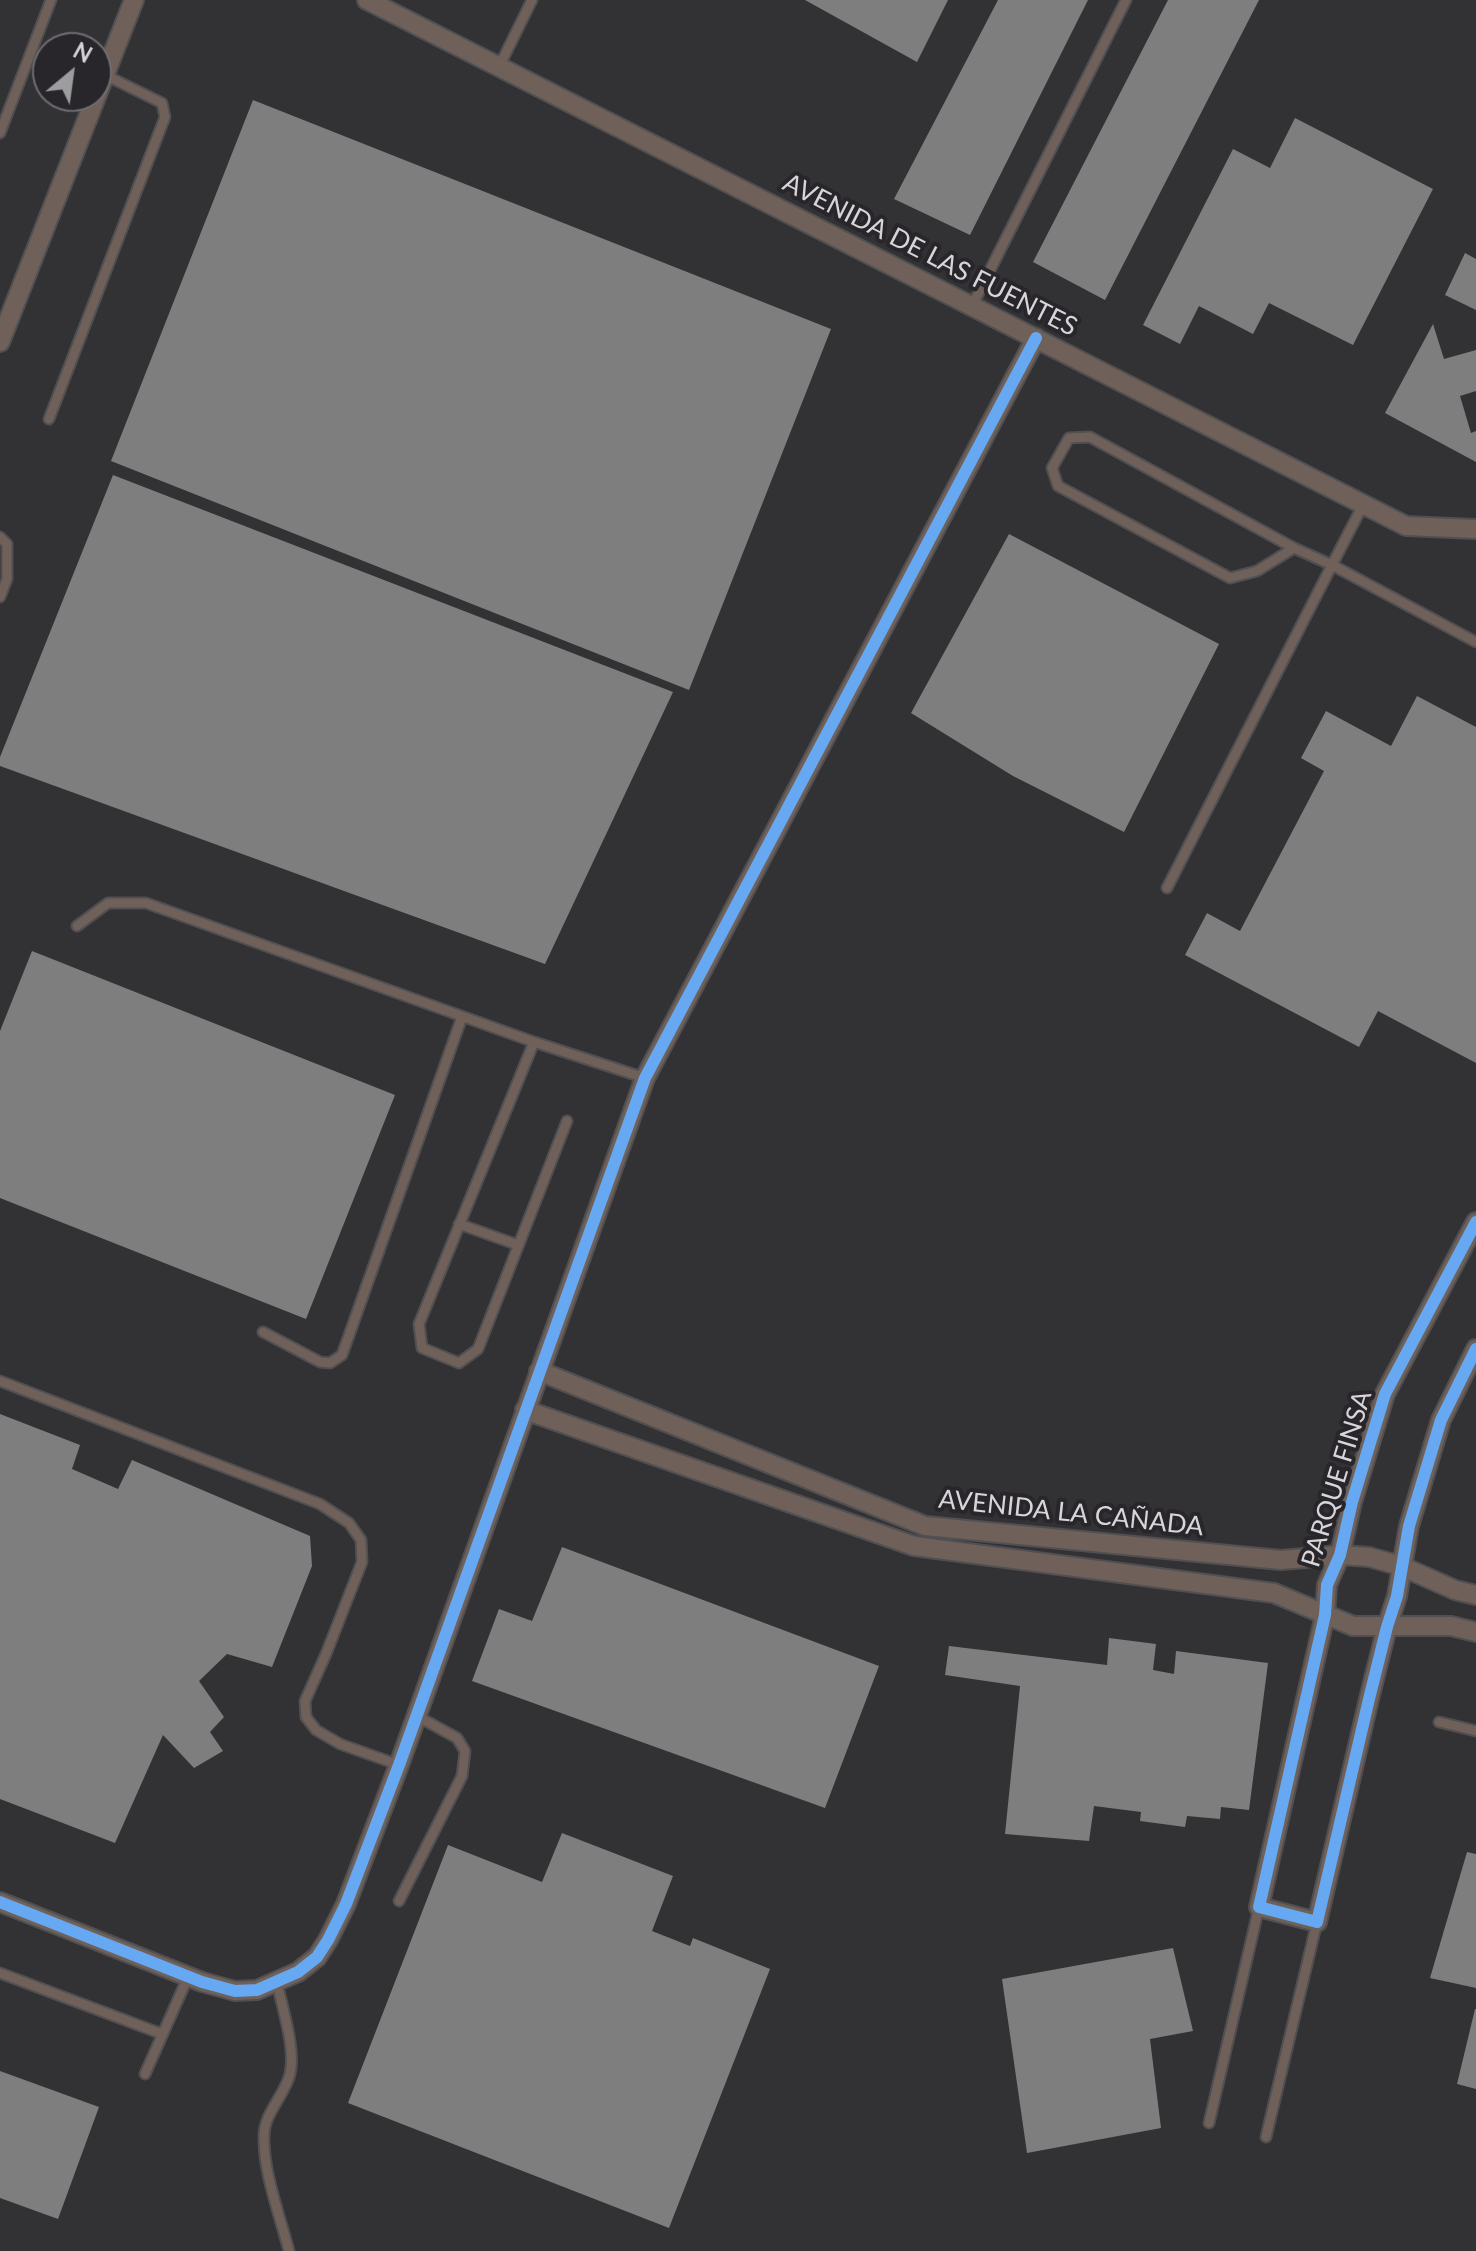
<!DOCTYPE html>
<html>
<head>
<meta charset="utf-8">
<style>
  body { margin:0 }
  #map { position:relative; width:1476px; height:2251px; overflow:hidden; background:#323133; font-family:Lato,sans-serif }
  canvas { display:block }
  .north { position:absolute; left:32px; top:32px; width:80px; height:80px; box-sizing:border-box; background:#28262a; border:2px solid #6e6c70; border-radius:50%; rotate:29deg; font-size:22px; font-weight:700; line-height:32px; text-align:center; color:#d7d5d8 }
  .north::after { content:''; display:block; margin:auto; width:28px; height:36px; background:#9d9c9e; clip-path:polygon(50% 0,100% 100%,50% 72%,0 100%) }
</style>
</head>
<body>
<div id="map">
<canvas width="1476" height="2251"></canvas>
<div class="north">N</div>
</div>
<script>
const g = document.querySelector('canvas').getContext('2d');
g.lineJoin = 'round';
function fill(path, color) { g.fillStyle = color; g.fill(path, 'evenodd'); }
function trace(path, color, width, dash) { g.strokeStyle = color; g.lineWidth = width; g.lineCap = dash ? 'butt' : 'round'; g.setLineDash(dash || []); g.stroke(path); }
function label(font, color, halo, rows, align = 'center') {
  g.font = font + ' Lato,sans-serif'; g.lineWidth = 8; g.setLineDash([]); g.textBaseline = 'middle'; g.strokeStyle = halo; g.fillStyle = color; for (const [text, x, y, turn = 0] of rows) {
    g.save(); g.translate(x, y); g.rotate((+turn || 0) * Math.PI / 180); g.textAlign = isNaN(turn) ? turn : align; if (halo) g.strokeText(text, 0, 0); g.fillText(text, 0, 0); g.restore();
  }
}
const building = new Path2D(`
  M805,0H948L917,62Z
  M998,0H1088L970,235L894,199Z
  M1168,0H1259L1105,300L1033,262Z
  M253,100L831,329L689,690L111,461Z
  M1295,118L1433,189L1353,345L1269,303L1253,334L1199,306L1180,344L1143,325L1233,149L1270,168Z
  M1465,253L1476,259V310L1445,295Z
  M1433,324L1444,359L1476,350V391L1460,396L1471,433L1476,431V462L1385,413Z
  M113,475L673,692L545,964L0,766V757Z
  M1009,534L1219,644L1124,832L1013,776L911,713Z
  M1417,696L1476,727V1063L1378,1011L1359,1047L1185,955L1207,913L1240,931L1324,771L1301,758L1326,711L1391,746Z
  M32,951L395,1095L306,1319L0,1198V1031Z
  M0,1414L80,1445L72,1469L118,1489L132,1460L310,1536L312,1566L272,1667L227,1654L199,1681L224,1717L210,1732L223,1751L194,1768L163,1735L115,1843L0,1799Z
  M562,1547L879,1666L825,1808L472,1681L499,1609L532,1621Z
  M1109,1638L1156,1644L1153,1670L1174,1674L1176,1651L1268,1663L1249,1810L1221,1807L1220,1819L1187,1816L1185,1827L1140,1821L1141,1812L1094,1806L1089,1841L1005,1834L1020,1686L945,1675L949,1646L1107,1665Z
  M562,1833L673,1876L652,1931L690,1946L693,1938L770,1969L669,2228L348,2103L448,1845L542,1882Z
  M1467,1852L1476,1854V1988L1430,1978Z
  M1173,1948L1193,2031L1150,2039L1161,2128L1027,2153L1002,1979Z
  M1475,2009H1476V2089L1457,2084Z
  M0,2071L99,2107L58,2219L0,2198Z`);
const service = new Path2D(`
  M499,67L532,0
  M0,133L51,0
  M972,306L1126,0
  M49,419L165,117L162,103L105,75
  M0,537L7,544V579L0,597
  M1294,548L1257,571L1230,578L1058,486L1052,468L1069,438L1090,437L1294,548L1332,565L1363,505
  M1167,888L1332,565L1476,642
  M77,926L108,903H146L534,1042L645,1078
  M534,1042L419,1324L422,1348L459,1363L478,1349L567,1121
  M459,1224L518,1245
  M263,1332L320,1362L330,1363L342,1355L462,1017
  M0,1381L320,1504L349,1523L361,1540L362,1562L326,1654L305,1701L306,1717L316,1730L340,1744L399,1765
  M1439,1722L1476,1731
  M399,1901L462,1776L465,1751L457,1738L417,1716
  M0,1973L162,2034
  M277,1982C282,2008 296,2048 290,2074C285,2095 264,2113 264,2136C263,2172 280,2216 289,2251
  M145,2074L188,1977
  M1209,2123L1259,1907
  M1266,2137L1317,1922`);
const minor = new Path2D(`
  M367,0L1406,526L1476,529
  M0,342L134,0
  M1476,1222L1385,1394L1352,1502L1340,1555L1327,1585L1325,1615L1259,1907L1317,1922L1369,1699L1387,1627L1397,1596L1409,1526L1441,1420L1476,1349
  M539,1371L925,1526L1281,1560L1340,1555L1369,1557L1401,1566L1455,1590L1476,1595
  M525,1410L914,1546L1274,1593L1353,1626H1451L1476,1632
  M0,1902L202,1982L235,1991L257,1990L298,1972L317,1957L328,1940L346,1904L399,1765L645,1078L1036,338`);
const cycleway = new Path2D(`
  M1476,1222L1385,1394L1352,1502L1340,1555L1327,1585L1325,1615L1259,1907L1317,1922L1369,1699L1387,1627L1397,1596L1409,1526L1441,1420L1476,1349
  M0,1902L202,1982L235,1991L257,1990L298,1972L317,1957L328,1940L346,1904L399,1765L645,1078L1036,338`);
const streetNames = [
  ["AVENIDA DE LAS FUENTES",930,255,27],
  ["PARQUE FINSA",1337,1479,-73],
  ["AVENIDA LA CAÑADA",1071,1513,6]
];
fill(building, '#7f7e7f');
trace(service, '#504f51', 13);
trace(minor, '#504f51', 22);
trace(service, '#6f6159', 9);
trace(minor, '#6f6159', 18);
trace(cycleway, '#66a8f1', 12);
label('26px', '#d7d5d8', '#28262a', streetNames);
</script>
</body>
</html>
